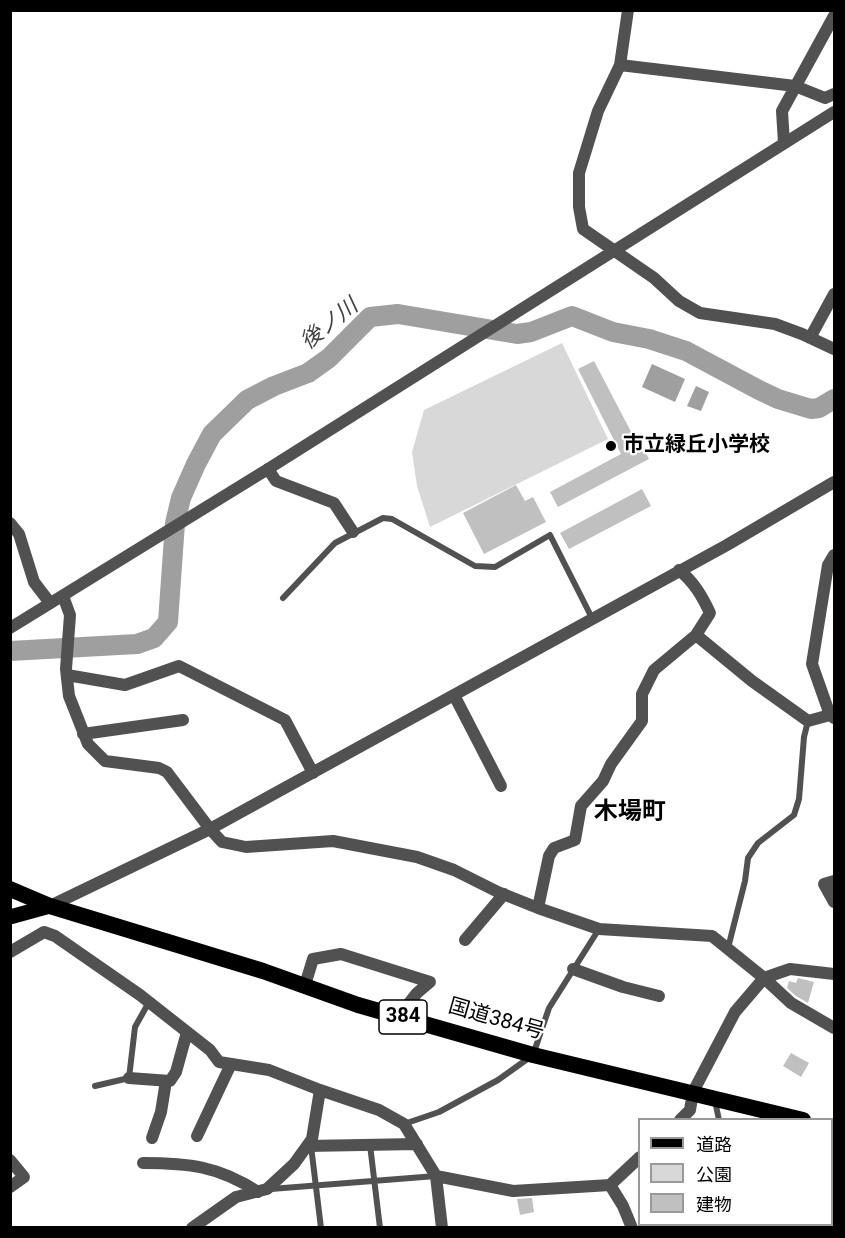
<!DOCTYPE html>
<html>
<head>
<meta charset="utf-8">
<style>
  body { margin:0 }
  #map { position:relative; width:845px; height:1238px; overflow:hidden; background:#fff; font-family:Roboto,"Noto Sans JP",sans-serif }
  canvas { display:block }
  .frame { position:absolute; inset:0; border:12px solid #000; pointer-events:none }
  .legend { position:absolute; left:638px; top:1118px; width:195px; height:108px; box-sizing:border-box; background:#fff; border:2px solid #999; margin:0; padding:8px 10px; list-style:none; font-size:18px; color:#000 }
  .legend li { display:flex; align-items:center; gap:12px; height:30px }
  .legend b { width:30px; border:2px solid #999 }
</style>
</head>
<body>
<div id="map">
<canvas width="845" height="1238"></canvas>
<div class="frame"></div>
<ul class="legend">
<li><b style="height:8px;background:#000"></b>道路</li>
<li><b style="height:16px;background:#d8d8d8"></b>公園</li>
<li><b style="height:16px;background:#c0c0c0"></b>建物</li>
</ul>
</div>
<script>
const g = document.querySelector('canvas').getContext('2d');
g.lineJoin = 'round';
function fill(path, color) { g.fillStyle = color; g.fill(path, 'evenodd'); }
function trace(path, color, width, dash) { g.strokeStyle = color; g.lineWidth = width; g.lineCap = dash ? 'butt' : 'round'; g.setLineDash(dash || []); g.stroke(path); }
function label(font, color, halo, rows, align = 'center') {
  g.font = font + ' Roboto,"Noto Sans JP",sans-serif'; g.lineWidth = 4.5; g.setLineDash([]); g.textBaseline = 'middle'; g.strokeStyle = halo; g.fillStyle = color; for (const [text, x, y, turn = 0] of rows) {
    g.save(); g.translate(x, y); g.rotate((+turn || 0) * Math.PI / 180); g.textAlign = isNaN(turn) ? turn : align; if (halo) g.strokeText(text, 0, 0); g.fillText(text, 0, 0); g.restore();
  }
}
const green = new Path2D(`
  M562,343L608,439L430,527L417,486L412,452L424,410Z`);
const water = new Path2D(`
  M652,364L685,379L675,402L642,387Z
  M696,386L709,392L701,411L687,406Z`);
const river = new Path2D(`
  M10,651L137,644L154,638L168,622L175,523L181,498L196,464L212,434L247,400L274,386L308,373L329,358L370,317L398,314L517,334L531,332L572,316L613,332L649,339L686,351L759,390L778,399L811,409L819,408L834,399`);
const building = new Path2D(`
  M594,361L638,445L641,444L649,459L558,507L550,492L621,454L578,369Z
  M516,485L525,501L533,497L546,522L484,554L463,513Z
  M642,489L651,506L569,549L560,533Z
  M798,978L814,982L808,1003L796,996L787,988L789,981L796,983Z
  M791,1053L809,1063L801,1077L783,1066Z
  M532,1198L534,1212L520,1215L517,1199Z`);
const service = new Path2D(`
  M283,598L335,543L383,518L392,519L475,566L495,567L550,535L592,618
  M728,948L745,881L748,858L758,843L794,815L799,799L804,737L808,721
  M95,1086L129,1078L135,1027L149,1002
  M715,1101L719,1120
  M404,1124L439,1112L498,1080L533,1055L549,1008L599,929
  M370,1145L380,1228
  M311,1146L321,1228
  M271,1189L436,1176
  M832,1199L834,1204`);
const minor = new Path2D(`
  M620,65L628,10
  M834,94L825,98L795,86L620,65L598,111L579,173V207L583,229L654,278L679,301L700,313L775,324L802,334L834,349
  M784,143L782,111L834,16
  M810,338L834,294
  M268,469L276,481L334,503L353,532
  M10,523L19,534L34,582L50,603
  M63,596L70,615L66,669L69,696L88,744L105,761L159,768L167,772L210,829L222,842L246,847L333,841L417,857L454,870L498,892L538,908L599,929L712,936L764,978L791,1003L834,1028
  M696,635L752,681L808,721L830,715L834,718
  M67,675L125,685L179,666L285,720L313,773
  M454,695L501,786
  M830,715L812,664L828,565L834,555
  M83,734L183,720
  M834,881L824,884L834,902
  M50,906L210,829L727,545L834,482
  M538,908L549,856L554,848L575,840L581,806L603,781L611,764L642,721V694L654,670L696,635L710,613C702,596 694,582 679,570
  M465,940L504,894
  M10,952L44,932L55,936L140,995L210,1050L219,1062L269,1070L320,1090L379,1110L404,1124L436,1176L442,1228
  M573,969L623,987L659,996
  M305,985L313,959L341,954L430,982L417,993L399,1016
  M129,1078L170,1081L176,1072L187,1032
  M680,1120L690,1110L693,1092L735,1012L764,978L790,969L834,974
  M197,1136L231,1064
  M152,1138L161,1112L166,1081
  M307,1146L417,1144
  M10,1160L24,1177L10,1187
  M143,1163C188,1163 219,1166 258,1192
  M436,1176L513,1191L610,1185L640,1157
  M610,1185L623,1206L632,1228
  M813,1226L814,1228
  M192,1228L236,1197L267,1189L294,1164L312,1139L320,1090`);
const tertiary = new Path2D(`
  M10,628L268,469L834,112`);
const primary = new Path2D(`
  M10,917L50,906`);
const trunk = new Path2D(`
  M10,889L50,906L263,971L358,1005L533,1055L803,1120
  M832,1126L834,1127`);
const markers = [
  [611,446,6,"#000"]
];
const shields = [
  [403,1017,48]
];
const shieldNames = [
  ["384",403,1017]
];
const poiNames = [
  ["市立緑丘小学校",623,446]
];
const streetNames = [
  ["国道384号",496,1020,16]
];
const waterNames = [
  ["後ノ川",330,325,-39]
];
const quarterNames = [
  ["木場町",630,813]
];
fill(green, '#d8d8d8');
fill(water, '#9f9f9f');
trace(river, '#9f9f9f', 20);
fill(building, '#c0c0c0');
trace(service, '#515151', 6);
trace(minor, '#515151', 12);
trace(tertiary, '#515151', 12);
trace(primary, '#000', 15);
trace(trunk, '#000', 16);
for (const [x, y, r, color] of markers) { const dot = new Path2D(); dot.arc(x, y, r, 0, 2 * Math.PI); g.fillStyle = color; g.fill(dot); trace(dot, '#fff', 2); }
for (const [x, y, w] of shields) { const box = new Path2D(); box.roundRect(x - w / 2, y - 17, w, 34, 4.5); g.fillStyle = '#fff'; g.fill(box); trace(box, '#000', 1.5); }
label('bold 20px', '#000', null, shieldNames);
label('bold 21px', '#000', '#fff', poiNames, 'left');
label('21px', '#000', '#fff', streetNames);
label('italic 22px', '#404040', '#fff', waterNames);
label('bold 24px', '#000', '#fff', quarterNames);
</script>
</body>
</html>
